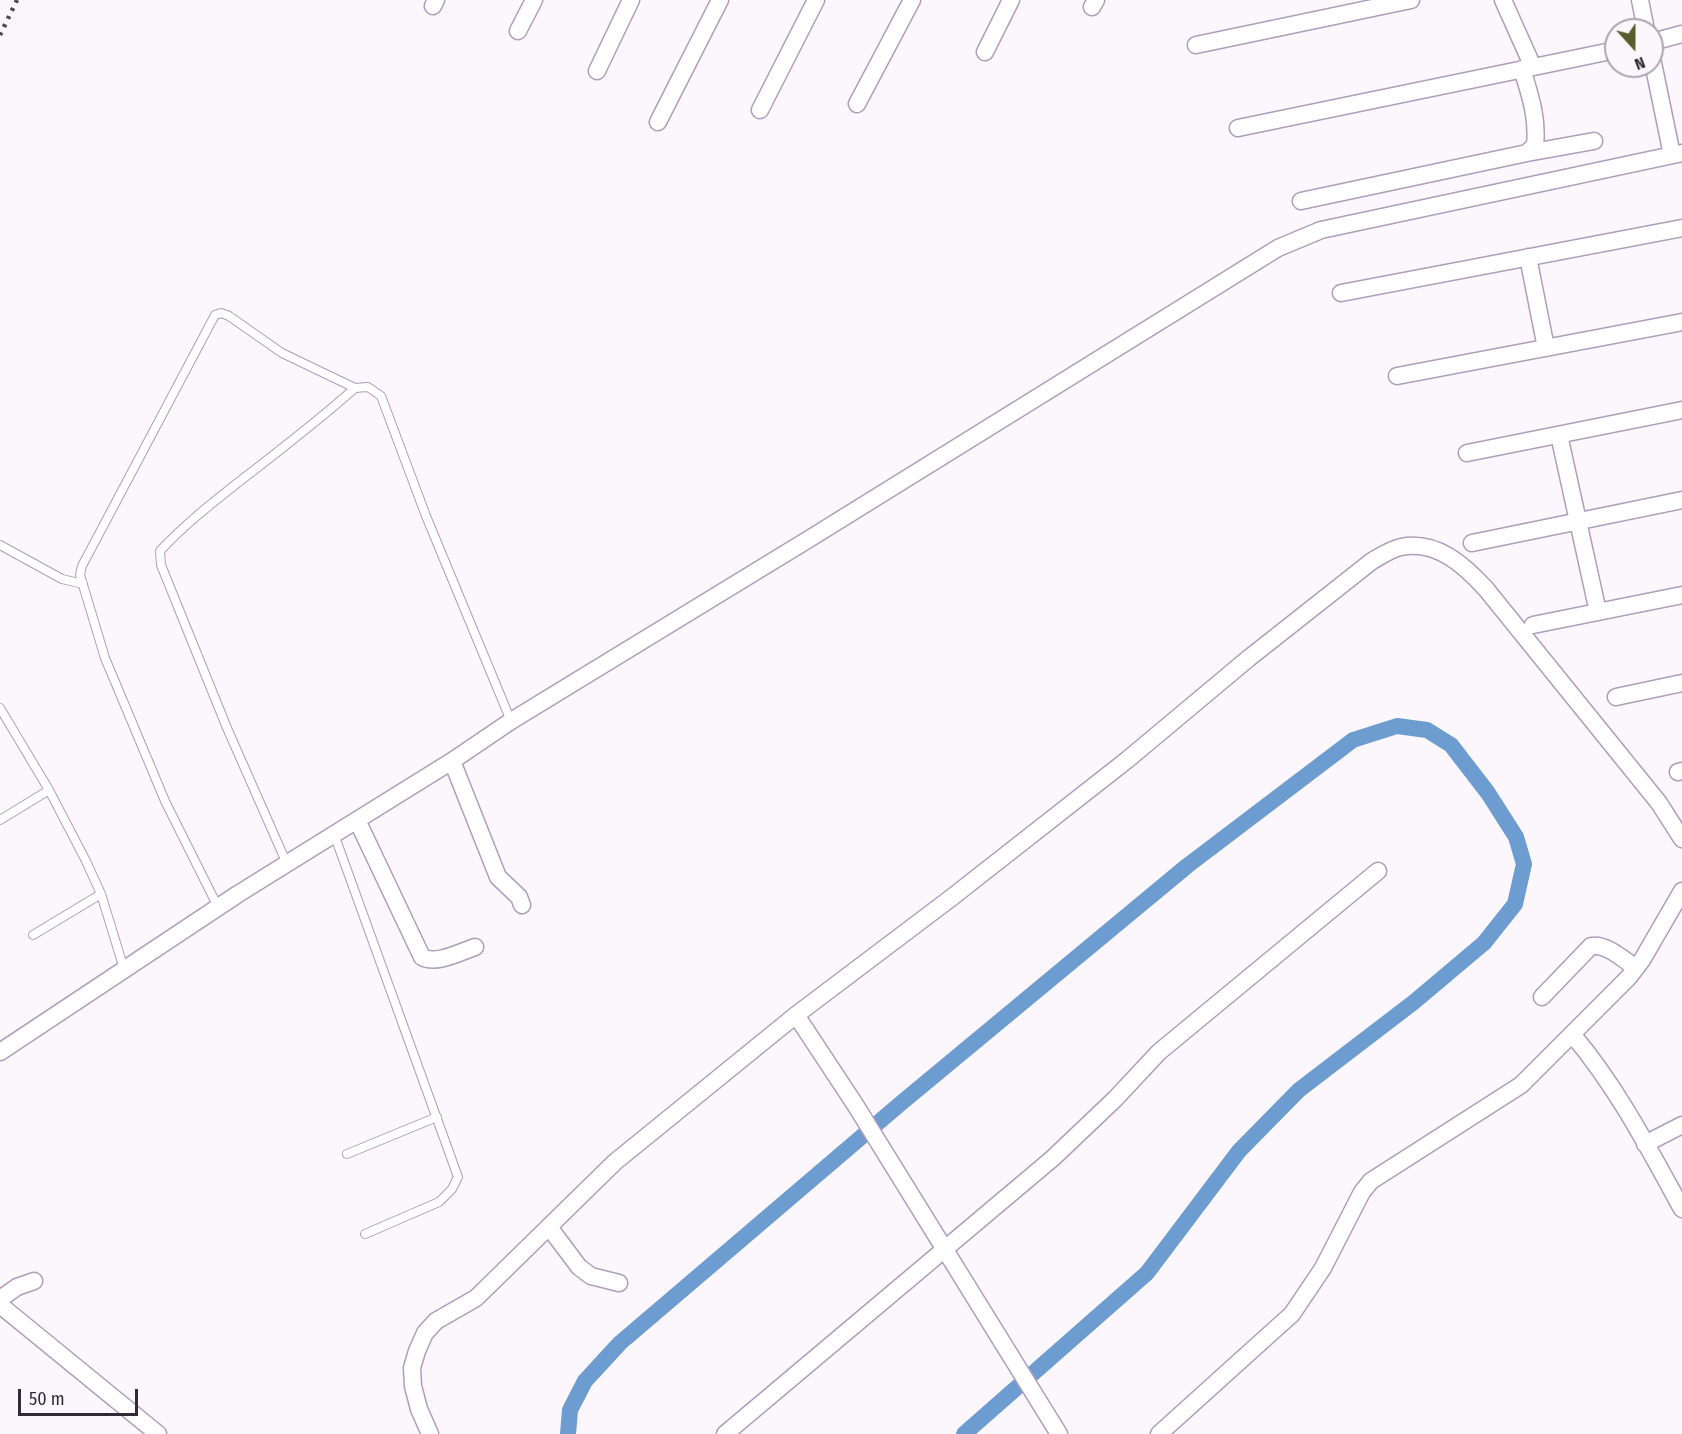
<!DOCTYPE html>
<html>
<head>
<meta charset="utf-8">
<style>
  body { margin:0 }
  #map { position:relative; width:1682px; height:1434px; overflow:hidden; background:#fbf7fd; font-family:"Fira Sans Condensed",sans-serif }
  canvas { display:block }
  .north { position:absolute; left:1604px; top:18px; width:60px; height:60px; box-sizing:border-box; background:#fbf7fd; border:2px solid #aba5ad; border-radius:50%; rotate:159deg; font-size:16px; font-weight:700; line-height:24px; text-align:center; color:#322b36 }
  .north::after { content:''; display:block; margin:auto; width:21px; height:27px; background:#585d2b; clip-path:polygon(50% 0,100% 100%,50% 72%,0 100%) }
  .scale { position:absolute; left:18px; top:1389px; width:120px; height:27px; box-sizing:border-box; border:3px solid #322b36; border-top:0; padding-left:8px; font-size:18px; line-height:21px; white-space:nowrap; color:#322b36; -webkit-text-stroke:4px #fbf7fd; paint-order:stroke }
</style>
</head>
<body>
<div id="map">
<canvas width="1682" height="1434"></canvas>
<div class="north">N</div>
<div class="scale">50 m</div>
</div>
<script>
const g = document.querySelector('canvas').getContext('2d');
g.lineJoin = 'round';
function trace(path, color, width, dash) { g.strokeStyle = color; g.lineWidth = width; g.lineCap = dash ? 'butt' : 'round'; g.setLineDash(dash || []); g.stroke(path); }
const canal = new Path2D(`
  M568,1434L570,1410L585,1381L620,1343L900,1104L1187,866L1353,740L1397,726L1427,730L1451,745L1488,793L1516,837L1524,864L1515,904L1484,943L1414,1002L1299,1090L1239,1151L1147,1273L964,1434`);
const lane = new Path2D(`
  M0,545L62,579L83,584
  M0,708L49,790L86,861L101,894L124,969
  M0,820L49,790
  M334,834L458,1177L452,1189L439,1202L365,1234
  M287,864L227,728L161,565L160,551C184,525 212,503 240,481C279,451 318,421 355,388
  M218,907L165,801L105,658L80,575L82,566L215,315L221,313L229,316L282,353L355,388L368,387L381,396L426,516L511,721
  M33,935L101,894
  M347,1154L437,1117`);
const street = new Path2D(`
  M1503,0L1533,67
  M1640,0L1646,30
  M433,6L436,0
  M1092,7L1096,0
  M518,31L534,0
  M1652,42L1682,34
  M1196,45L1411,0
  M985,52L1011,0
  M1652,58L1672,155
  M1522,69C1530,95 1538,118 1535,145L1527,153
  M597,71L631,0
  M857,104L912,0
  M760,110L816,0
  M658,122L720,0
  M1238,128L1616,50
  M1301,201L1527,153L1594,141
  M1528,257L1546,348
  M1341,293L1682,228
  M1397,376L1682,322
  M1559,435L1598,612
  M1467,453L1682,410
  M1472,543L1682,500
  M1533,625L1682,595
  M1616,697L1682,683
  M452,761L498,877L519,897L522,905
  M1678,772L1682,771
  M357,820L422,957C436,965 460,952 475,947
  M1542,997L1591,946C1606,943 1624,960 1636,968
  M796,1015L856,1106L1059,1434
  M1572,1034C1617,1087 1649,1149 1682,1209
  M0,1052L238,894L452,761L511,721L809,539L1278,248L1321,230L1682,153
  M1645,1144L1682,1125
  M549,1227L579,1267L591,1276L619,1283
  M0,1299L17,1287L34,1281
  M0,1305L158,1434
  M430,1434L419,1409L413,1386L412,1368L417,1351L425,1333L436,1321L476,1298L615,1162L796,1015L951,898L1127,760L1249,658L1372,561C1381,556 1391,549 1401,547C1437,540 1464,565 1486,589L1659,803L1682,839
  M725,1434L1053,1158L1115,1099L1159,1052L1378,871
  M1159,1434L1292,1314L1323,1268L1362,1192L1371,1181L1521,1085L1629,977L1642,960L1682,891`);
const rail = new Path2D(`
  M0,35L17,0`);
trace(canal, '#6d9dd0', 16);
trace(lane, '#af9eba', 10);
trace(street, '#af9eba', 19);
trace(lane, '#fff', 8);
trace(street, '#fff', 16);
trace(rail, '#4e4751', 4.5, [3, 6]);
</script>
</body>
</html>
